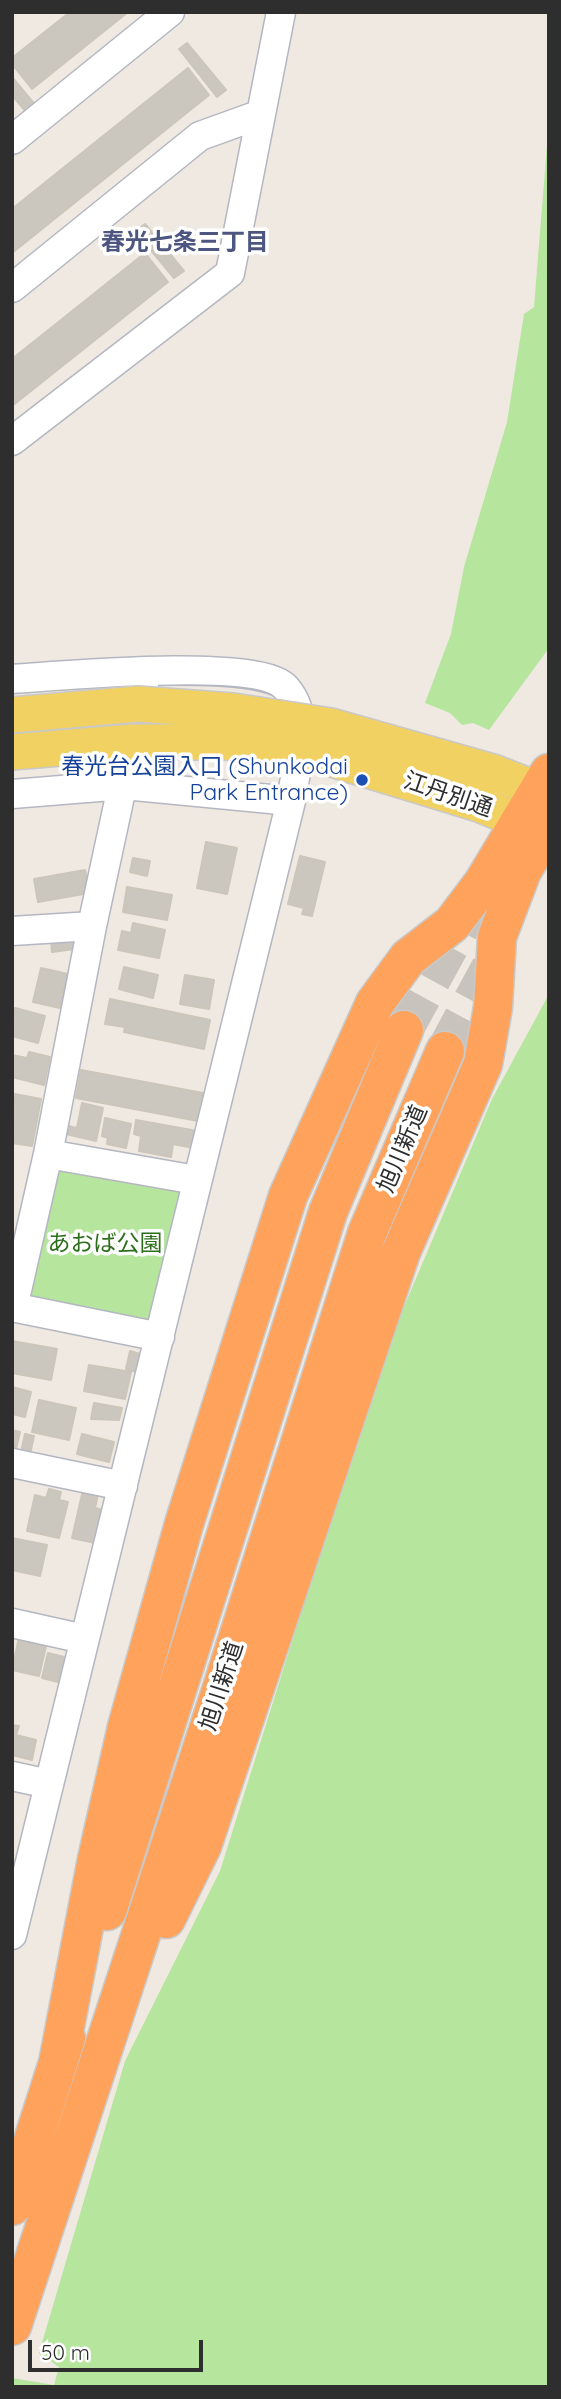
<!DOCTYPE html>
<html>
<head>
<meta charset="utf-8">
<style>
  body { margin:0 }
  #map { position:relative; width:561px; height:2399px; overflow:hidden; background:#efe9e1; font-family:Quicksand,sans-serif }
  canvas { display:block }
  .frame { position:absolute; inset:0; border:14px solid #2e2e2e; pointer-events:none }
  .scale { position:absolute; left:28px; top:2340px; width:175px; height:32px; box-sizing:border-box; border:4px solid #2e2e2e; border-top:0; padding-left:9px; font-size:21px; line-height:24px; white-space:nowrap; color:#2e2e2e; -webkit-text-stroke:5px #fff; paint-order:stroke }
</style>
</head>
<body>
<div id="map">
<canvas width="561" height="2399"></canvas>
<div class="frame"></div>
<div class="scale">50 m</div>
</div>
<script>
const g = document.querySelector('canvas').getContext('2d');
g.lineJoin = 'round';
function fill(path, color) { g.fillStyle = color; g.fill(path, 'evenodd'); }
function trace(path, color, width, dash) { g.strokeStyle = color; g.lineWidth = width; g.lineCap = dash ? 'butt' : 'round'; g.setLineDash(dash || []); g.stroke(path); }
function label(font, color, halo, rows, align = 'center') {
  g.font = font + ' Quicksand,"Noto Sans JP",sans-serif'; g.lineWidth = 7; g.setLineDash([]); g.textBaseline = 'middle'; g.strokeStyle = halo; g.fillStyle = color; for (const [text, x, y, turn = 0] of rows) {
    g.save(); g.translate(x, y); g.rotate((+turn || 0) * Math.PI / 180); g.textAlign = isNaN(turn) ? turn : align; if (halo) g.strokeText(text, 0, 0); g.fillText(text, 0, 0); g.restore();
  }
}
const green = new Path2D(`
  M549,120V648L489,730L473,723L462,725L450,713L425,703L451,634L464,567L507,422L524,314L534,307Z
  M549,994V2387H12V2378L54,2385L59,2367L39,2353L125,2061L220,1871L306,1597L398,1321L492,1099Z
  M48,1154L196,1180L160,1337L13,1308Z`);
const building = new Path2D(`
  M70,12H128L32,89L12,64V58Z
  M187,43L226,90L217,97L179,49Z
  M188,68L209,95L12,253V209Z
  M12,77L36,106L27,113L12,95Z
  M145,224L184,271L174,278L135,231Z
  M145,253L168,282L12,406V359Z
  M206,842L237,848L227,894L197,888Z
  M300,856L325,862L312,916L302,914L304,908L288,904Z
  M133,858L150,861L147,876L130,872Z
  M85,870L89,893L38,902L34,879Z
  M127,887L172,895L167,920L123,912Z
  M133,923L165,930L159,958L118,950L122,931L131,933Z
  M74,938L75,949L52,952L51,941Z
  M124,967L158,975L153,998L119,989Z
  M41,968L68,974L60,1008L33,1002Z
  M185,975L214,980L209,1009L180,1004Z
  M110,999L210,1020L204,1049L124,1032L125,1027L105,1024Z
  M15,1008L45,1016L38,1043L12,1036Z
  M29,1052L50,1057L44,1085L12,1077V1055L27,1058Z
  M81,1070L203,1093L198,1121L76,1098Z
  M15,1094L41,1099L32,1146L12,1143Z
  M82,1103L103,1108L96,1141L66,1134L68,1126L77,1128Z
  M105,1118L131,1124L126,1148L107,1144L108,1138L102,1136Z
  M136,1120L197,1131L194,1148L173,1144L171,1157L139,1151L141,1136L134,1134Z
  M12,1341L57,1349L51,1380L12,1373Z
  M130,1351L140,1354L136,1372L126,1369Z
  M89,1365L131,1372L125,1399L84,1391Z
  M12,1387L31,1392L25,1417L12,1414Z
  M39,1400L76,1408L69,1440L32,1432Z
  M94,1403L122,1408L119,1420L91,1419Z
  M12,1430L20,1432L16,1449L12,1448Z
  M25,1434L34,1436L30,1454L21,1452Z
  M82,1434L114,1442L109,1462L77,1454Z
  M49,1489L61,1492L59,1500L68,1502L59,1538L27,1531L35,1495L46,1498Z
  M83,1490L98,1494L95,1508L103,1510L95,1543L72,1538Z
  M12,1538L47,1545L40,1576L12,1570Z
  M20,1633L48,1638L39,1676L12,1670Z
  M48,1653L64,1657L58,1682L42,1678Z
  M12,1725L19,1726L16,1735L36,1740L32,1760L12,1755Z`);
const highwayTunnel = new Path2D(`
  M404,1030L472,906
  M445,1051L499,951`);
const minor = new Path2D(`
  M12,140L170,12
  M12,288L200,136L261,114
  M12,441L230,273L281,12
  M12,679C57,676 260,657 286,688C313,719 296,765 291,801L12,1935
  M12,794L124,785L291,801
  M12,931L92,926
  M48,1154L196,1180
  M12,1307L160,1337
  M13,1308L48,1154L92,926L144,685
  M12,1463L123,1486
  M12,1623L84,1639
  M12,1776L49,1784`);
const major = new Path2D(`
  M331,726L493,772L549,794
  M322,756L479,804L546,832`);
const highway = new Path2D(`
  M107,1911L328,1212L404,1030
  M166,1919L202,1846L401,1252L483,1064L493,1007L497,937L522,871L546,831
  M58,2063L97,1859L127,1727L184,1524L288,1196L375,1003L408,958L452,924L483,883L549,773
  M12,2206L66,2038
  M12,2326L223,1685L367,1233L445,1051`);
const majorBridge = new Path2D(`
  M12,715L138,704L233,711L331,726
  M12,752L133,742H226L322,756`);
const markers = [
  [362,780,7,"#1a4fb4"]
];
const transitNames = [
  ["春光台公園入口 (Shunkodai",348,767],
  ["Park Entrance)",348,793]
];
const streetNames = [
  ["江丹別通",448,795,19],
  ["旭川新道",403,1149,-67],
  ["旭川新道",222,1686,-72]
];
const parkNames = [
  ["あおば公園",105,1244]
];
const neighbourhoodNames = [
  ["春光七条三丁目",185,243]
];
fill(green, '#b6e59e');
fill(building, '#cbc7bf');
trace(building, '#cbc5ba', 2);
trace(highwayTunnel, '#c8c4bd', 38, [38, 19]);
trace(minor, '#b4b7c1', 31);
trace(major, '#c9c9c9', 38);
trace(highway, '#c9c9c9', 41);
trace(minor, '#fff', 28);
trace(major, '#f2d163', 35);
trace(highway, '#ffa35c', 38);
trace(majorBridge, '#c9c9c9', 38, []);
trace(majorBridge, '#f2d163', 35);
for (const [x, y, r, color] of markers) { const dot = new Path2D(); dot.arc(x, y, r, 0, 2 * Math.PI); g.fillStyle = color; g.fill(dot); trace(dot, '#fff', 2.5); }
label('23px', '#164399', '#fff', transitNames, 'right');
label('23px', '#2e2e2e', '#fff', streetNames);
label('23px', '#2c6e1b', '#fff', parkNames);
label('bold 24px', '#4d5680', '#fff', neighbourhoodNames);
</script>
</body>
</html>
